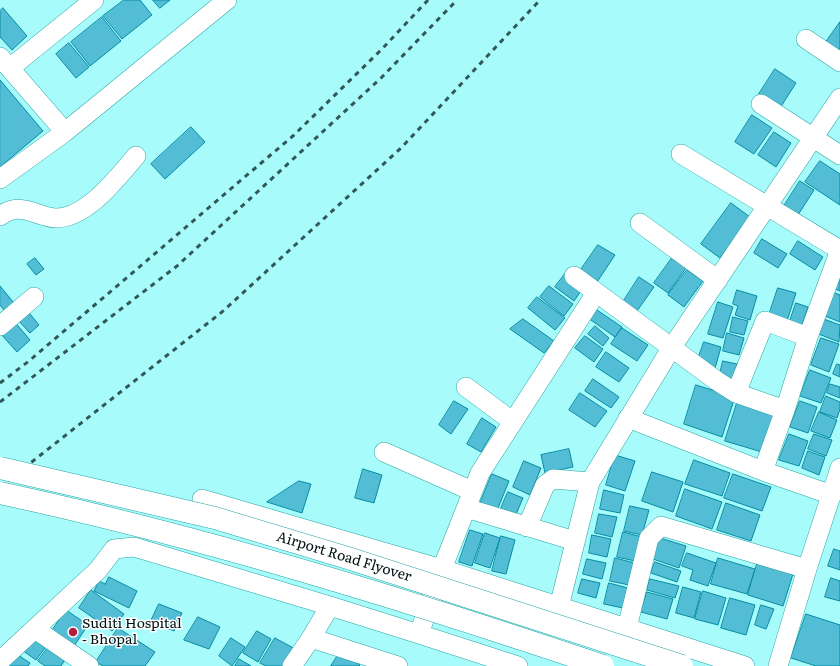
<!DOCTYPE html>
<html>
<head>
<meta charset="utf-8">
<style>
  body { margin:0 }
  canvas { display:block; background:#a7fcfb }
</style>
</head>
<body>
<canvas width="840" height="666"></canvas>
<script>
const g = document.querySelector('canvas').getContext('2d');
g.lineJoin = 'round';
function fill(path, color) { g.fillStyle = color; g.fill(path, 'evenodd'); }
function trace(path, color, width, dash) { g.strokeStyle = color; g.lineWidth = width; g.lineCap = dash ? 'butt' : 'round'; g.setLineDash(dash || []); g.stroke(path); }
function label(font, color, halo, rows, align = 'center') {
  g.font = font + ' Literata,serif'; g.lineWidth = 3; g.setLineDash([]); g.textBaseline = 'middle'; g.strokeStyle = halo; g.fillStyle = color; for (const [text, x, y, turn = 0] of rows) {
    g.save(); g.translate(x, y); g.rotate((+turn || 0) * Math.PI / 180); g.textAlign = isNaN(turn) ? turn : align; if (halo) g.strokeText(text, 0, 0); g.fillText(text, 0, 0); g.restore();
  }
}
const building = new Path2D(`
  M124,0H140L152,15L122,39L103,16Z
  M153,0H170L160,8Z
  M3,8L27,36L12,50L0,37V11Z
  M102,17L121,41L90,66L71,42Z
  M840,22V48L838,51L826,42Z
  M69,43L89,67L76,78L56,54Z
  M775,69L796,83L780,108L759,94Z
  M0,80L43,131L0,167Z
  M752,115L772,128L754,154L735,142Z
  M191,127L205,142L165,179L151,164Z
  M774,132L791,143L776,167L758,155Z
  M820,161L840,174V205L805,182Z
  M800,181L814,190L798,215L784,206Z
  M731,203L750,217L720,258L701,244Z
  M762,239L787,254L778,268L754,253Z
  M798,241L823,257L815,270L790,254Z
  M598,245L615,255L597,282L580,271Z
  M35,258L44,269L36,275L27,264Z
  M672,258L686,268L668,293L654,283Z
  M840,264V291L830,287Z
  M687,270L703,281L684,307L668,295Z
  M565,274L583,288L574,301L555,287Z
  M639,277L654,287L637,311L623,302Z
  M0,286L18,308L9,316L0,305Z
  M549,286L573,304L564,316L540,297Z
  M778,288L796,293L786,324L768,318Z
  M737,290L757,296L750,320L735,315L738,306L733,304Z
  M830,291L840,295V322L820,314Z
  M537,297L565,318L555,330L528,308Z
  M718,302L733,307L723,338L708,334Z
  M796,303L808,307L802,325L790,321Z
  M594,308L622,327L615,337L588,318Z
  M26,309L39,325L30,333L16,318Z
  M733,317L748,321L744,335L730,332Z
  M821,318L840,325L839,342L816,333Z
  M523,319L554,341L544,353L510,329Z
  M13,320L30,340L17,352L0,333Z
  M595,326L609,338L603,346L588,334Z
  M622,328L648,345L637,361L611,344Z
  M727,333L744,338L739,355L723,351Z
  M585,336L603,349L594,362L575,348Z
  M821,338L839,344L829,372L811,365Z
  M704,342L721,347L714,372L697,362Z
  M606,352L629,368L619,382L596,367Z
  M723,361L737,364L732,382L719,378Z
  M837,364L840,365V377L833,374Z
  M810,370L831,378L821,403L800,396Z
  M593,379L619,397L611,408L585,391Z
  M830,384L840,387V398L827,393Z
  M696,385L735,397L722,437L684,424Z
  M580,393L607,411L595,427L569,410Z
  M826,396L840,402V409L837,418L820,412Z
  M738,400L775,412L762,452L725,441Z
  M454,401L468,409L451,434L439,425Z
  M800,401L817,407L808,433L790,427Z
  M819,412L837,420L830,438L811,431Z
  M482,418L496,427L481,452L467,444Z
  M789,434L808,441L799,466L779,460Z
  M814,434L832,440L826,456L808,449Z
  M569,449L573,467L545,473L541,455Z
  M808,451L825,457L819,475L802,468Z
  M615,455L635,461L625,491L606,485Z
  M694,460L730,473L722,496L685,484Z
  M524,461L541,468L530,495L513,487Z
  M363,469L382,475L374,503L355,498Z
  M652,472L683,482L673,512L642,501Z
  M492,474L509,481L496,513L479,506Z
  M733,474L771,487L762,511L724,498Z
  M299,481L311,484L302,513L267,502Z
  M685,489L722,502L712,529L676,516Z
  M604,490L624,495L620,513L600,509Z
  M508,492L523,498L514,519L499,513Z
  M726,503L760,515L751,541L717,530Z
  M630,506L649,510L642,535L624,531Z
  M599,514L617,517L612,537L595,533Z
  M470,530L483,534L472,566L459,562Z
  M623,532L642,537L635,561L617,557Z
  M485,533L500,538L490,568L475,563Z
  M592,535L611,539L607,557L589,553Z
  M501,536L515,540L506,574L492,571Z
  M657,537L686,546L679,568L650,558Z
  M834,549L840,551V570L828,566Z
  M687,553L716,563L708,586L690,580L693,570L682,566Z
  M615,558L635,563L629,585L610,581Z
  M718,558L755,569L747,594L711,584Z
  M587,559L606,563L602,579L583,574Z
  M655,562L681,571L677,582L651,573Z
  M757,564L793,574L783,606L748,595Z
  M109,577L137,591L129,608L94,591L99,581L105,584Z
  M831,578L840,581V601L825,597Z
  M582,579L600,583L596,598L578,593Z
  M650,579L679,586L675,598L647,590Z
  M609,583L628,588L623,608L604,604Z
  M683,587L701,592L694,618L676,613Z
  M91,590L124,614L112,631L79,608Z
  M703,591L726,598L718,625L695,619Z
  M647,592L673,599L667,619L641,612Z
  M730,598L755,605L746,635L721,628Z
  M159,604L182,613L174,631L151,621Z
  M761,605L774,609L766,629L755,625Z
  M66,610L88,625L74,646L52,631Z
  M806,614L840,625V666H816L791,658Z
  M198,617L220,627L209,649L184,640Z
  M118,628L155,652L145,666H103L96,662Z
  M257,631L271,639L258,662L243,653Z
  M33,634L48,644L36,660L22,650Z
  M231,638L245,647L232,666L219,656Z
  M275,638L297,650L288,666H266L260,663Z
  M49,646L66,658L61,666H45L38,661Z
  M340,652L360,665L359,666H331Z
  M15,653L30,663L28,666H5Z
  M239,659L251,666H235Z`);
const minor = new Path2D(`
  M806,39L840,62
  M0,57L65,132
  M10,68L94,0
  M761,104L840,155
  M681,154L840,250L808,337L785,410L763,471
  M0,179L65,132L227,0
  M0,216C21,200 36,217 56,218C87,218 117,178 136,156
  M640,223L718,280
  M574,276L717,381L736,393L785,410
  M0,326L34,297
  M466,387L512,421
  M736,393L765,321L808,337
  M628,418L763,471L832,495
  M384,452L472,491
  M202,499L442,569L480,473L596,293
  M466,508L575,541
  M527,527L545,485L553,479L590,482
  M330,606L419,634
  M559,607L590,482L672,347L840,98
  M627,628L649,538L661,526L807,569
  M35,629L89,666
  M0,661L98,570L114,549L134,547L330,606L311,638L398,666
  M292,666L311,638
  M518,666L419,634L442,569L745,666
  M778,666L807,569L840,468`);
const rail = new Path2D(`
  M0,383L29,361L294,135L382,49L428,0
  M0,402L177,266L381,78L457,0
  M0,487L222,312L401,148L540,0`);
const majorBridge = new Path2D(`
  M0,468L215,518L351,559L682,666
  M0,493C204,537 404,599 603,666`);
const markers = [
  [73,632,5,"#b21f40"]
];
const streetNames = [
  ["Airport Road Flyover",344,557,17]
];
const poiNames = [
  ["Suditi Hospital",82,624],
  ["- Bhopal",82,640]
];
fill(building, '#53bdd5');
trace(building, '#078ba2', 1);
trace(minor, '#2ba5a5', 20);
trace(minor, '#fff', 19);
trace(rail, '#325858', 3, [5, 5]);
trace(majorBridge, '#2ba5a5', 23, []);
trace(majorBridge, '#fff', 22);
for (const [x, y, r, color] of markers) { const dot = new Path2D(); dot.arc(x, y, r, 0, 2 * Math.PI); g.fillStyle = color; g.fill(dot); trace(dot, '#fff', 1.5); }
label('14px', '#011', '#fff', streetNames);
label('14px', '#011', '#fff', poiNames, 'left');
</script>
</body>
</html>
